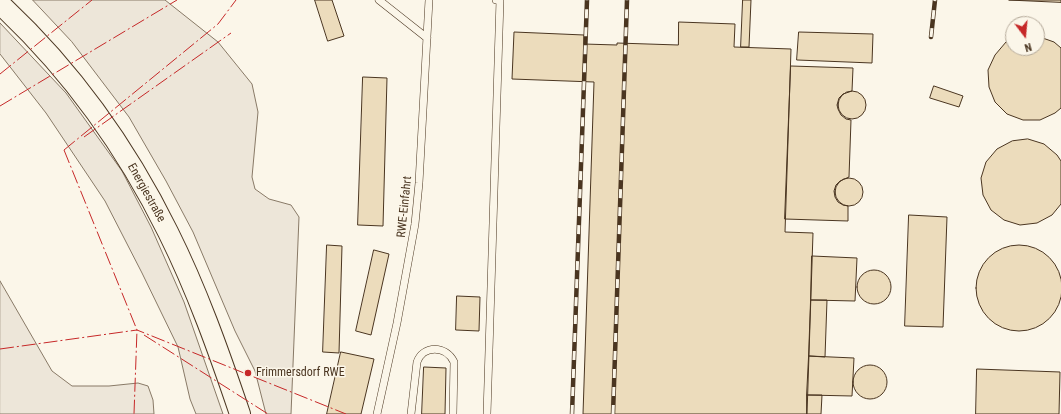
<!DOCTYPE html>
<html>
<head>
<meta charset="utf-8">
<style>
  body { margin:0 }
  #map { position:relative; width:1061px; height:414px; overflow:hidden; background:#fbf6e9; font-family:"Roboto Condensed",sans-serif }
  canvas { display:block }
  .north { position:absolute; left:1005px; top:16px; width:40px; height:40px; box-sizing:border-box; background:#fbf6e9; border:1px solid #b4a999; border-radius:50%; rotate:164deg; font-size:11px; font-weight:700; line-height:16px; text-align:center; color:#4a3520 }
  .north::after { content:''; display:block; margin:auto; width:14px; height:18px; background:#c62828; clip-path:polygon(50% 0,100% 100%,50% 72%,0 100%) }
</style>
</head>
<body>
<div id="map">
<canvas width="1061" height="414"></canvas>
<div class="north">N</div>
</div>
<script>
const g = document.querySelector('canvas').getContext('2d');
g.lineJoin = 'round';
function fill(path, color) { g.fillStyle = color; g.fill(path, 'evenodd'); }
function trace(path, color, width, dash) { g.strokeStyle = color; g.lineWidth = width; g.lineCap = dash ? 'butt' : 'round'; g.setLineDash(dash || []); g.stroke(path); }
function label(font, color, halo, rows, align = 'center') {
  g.font = font + ' "Roboto Condensed",sans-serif'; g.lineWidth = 3; g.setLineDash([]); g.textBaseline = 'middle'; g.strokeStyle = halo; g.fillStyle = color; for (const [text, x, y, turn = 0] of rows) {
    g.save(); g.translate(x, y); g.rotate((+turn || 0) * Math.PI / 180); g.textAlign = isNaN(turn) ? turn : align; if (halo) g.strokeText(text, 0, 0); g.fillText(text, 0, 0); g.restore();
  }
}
const green = new Path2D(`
  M33,0H165L218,42L252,84L258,112L252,177L255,189L269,199L291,205L299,217L291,414H266L255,371L235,331L193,232L166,181L129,117L72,42Z
  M0,23L66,93L122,171L151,227L184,302L223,414H196L190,399L178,347L142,273L105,201L46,113L0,54Z
  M0,281L52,371L72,386H109L138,383L148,386L153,400L154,414H0Z`);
const building = new Path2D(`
  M315,0H332L344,36L328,41Z
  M743,0H751L749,47H741Z
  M1009,0H1061V2Z
  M679,22L735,24L734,47L791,49L785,232L813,233L807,414H583L594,82L512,79L514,32L584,35V44L617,45V43L678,45Z
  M799,32L873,34L872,63L797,60Z
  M1037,36L1054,42L1061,48V108L1055,113L1040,120H1023L1007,114L995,102L989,87L988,70L995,55L1006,42L1013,39V48H1037Z
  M791,66L853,68L852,91L843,94L839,98L837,105L838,109L841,115L846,119L851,120L849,177L840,181L836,185L834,191L835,197L838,202L843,205L848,206V221L785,219Z
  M363,77L387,78L383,226L358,225Z
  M934,86L963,96L959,107L930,98Z
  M838 105a14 14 0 1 1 28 0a14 14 0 1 1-28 0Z
  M1028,139L1044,144L1057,155L1061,161V204L1052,215L1037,223L1020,225L1004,220L991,210L983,195L981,178L986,162L997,149L1012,141Z
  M835 192a14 14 0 1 1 28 0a14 14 0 1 1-28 0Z
  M909,215L947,217L943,327L905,326Z
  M327,245L342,246L339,353L323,352Z
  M976 288a43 43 0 1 1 86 0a43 43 0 1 1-86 0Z
  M374,250L389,254L371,335L356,331Z
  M812,256L857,258L855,301L811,300Z
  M857 287a17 17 0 1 1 34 0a17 17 0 1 1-34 0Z
  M457,296L480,297L479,331L456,330Z
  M811,300H827L825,357L809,356Z
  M341,352L374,359L361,414H327Z
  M809,356L854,358L852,396L807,395Z
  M853 382a17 17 0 1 1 34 0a17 17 0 1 1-34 0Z
  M424,367L446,368L445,414H422Z
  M977,369L1060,372L1059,414H976Z
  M807,395H822L821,414H807Z`);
const lane = new Path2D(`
  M379,0L427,38
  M377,414L397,323L415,224L419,183L429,0
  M411,414L417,362C423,345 446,345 454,362L453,414
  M487,414L500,0H496`);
const secondary = new Path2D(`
  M0,4C69,68 126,147 168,232C197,290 219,352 240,414`);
const rail = new Path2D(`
  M931,37L935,0
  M572,414L587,0
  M613,414L627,0`);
const power = new Path2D(`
  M0,74L92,0
  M0,106L177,0
  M84,137L231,33
  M64,150L137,330L134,414
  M64,150L218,24L236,0
  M144,335L268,414
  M0,349L137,330L346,414`);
const markers = [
  [248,373,4,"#c62828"]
];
const streetNames = [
  ["Energiestraße",146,193,61],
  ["RWE-Einfahrt",405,207,-84]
];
const poiNames = [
  ["Frimmersdorf RWE",256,373]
];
fill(green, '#ede6d9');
trace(green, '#887966', 1);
fill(building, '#ecdcbc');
trace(building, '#4a3520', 1);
trace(lane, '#4a3520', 8);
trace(secondary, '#4a3520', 22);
trace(lane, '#fbf6e9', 7);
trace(secondary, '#fbf6e9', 20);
trace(rail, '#4a3520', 4.5);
trace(rail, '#fbf6e9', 3, [9]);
trace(power, '#c62828', 1, [14, 3, 2, 3]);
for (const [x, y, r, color] of markers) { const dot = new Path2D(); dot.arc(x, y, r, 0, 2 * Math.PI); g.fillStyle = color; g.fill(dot); trace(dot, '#fbf6e9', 1.5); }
label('12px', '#4a3520', '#fbf6e9', streetNames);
label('12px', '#4a3520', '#fbf6e9', poiNames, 'left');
</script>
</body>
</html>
